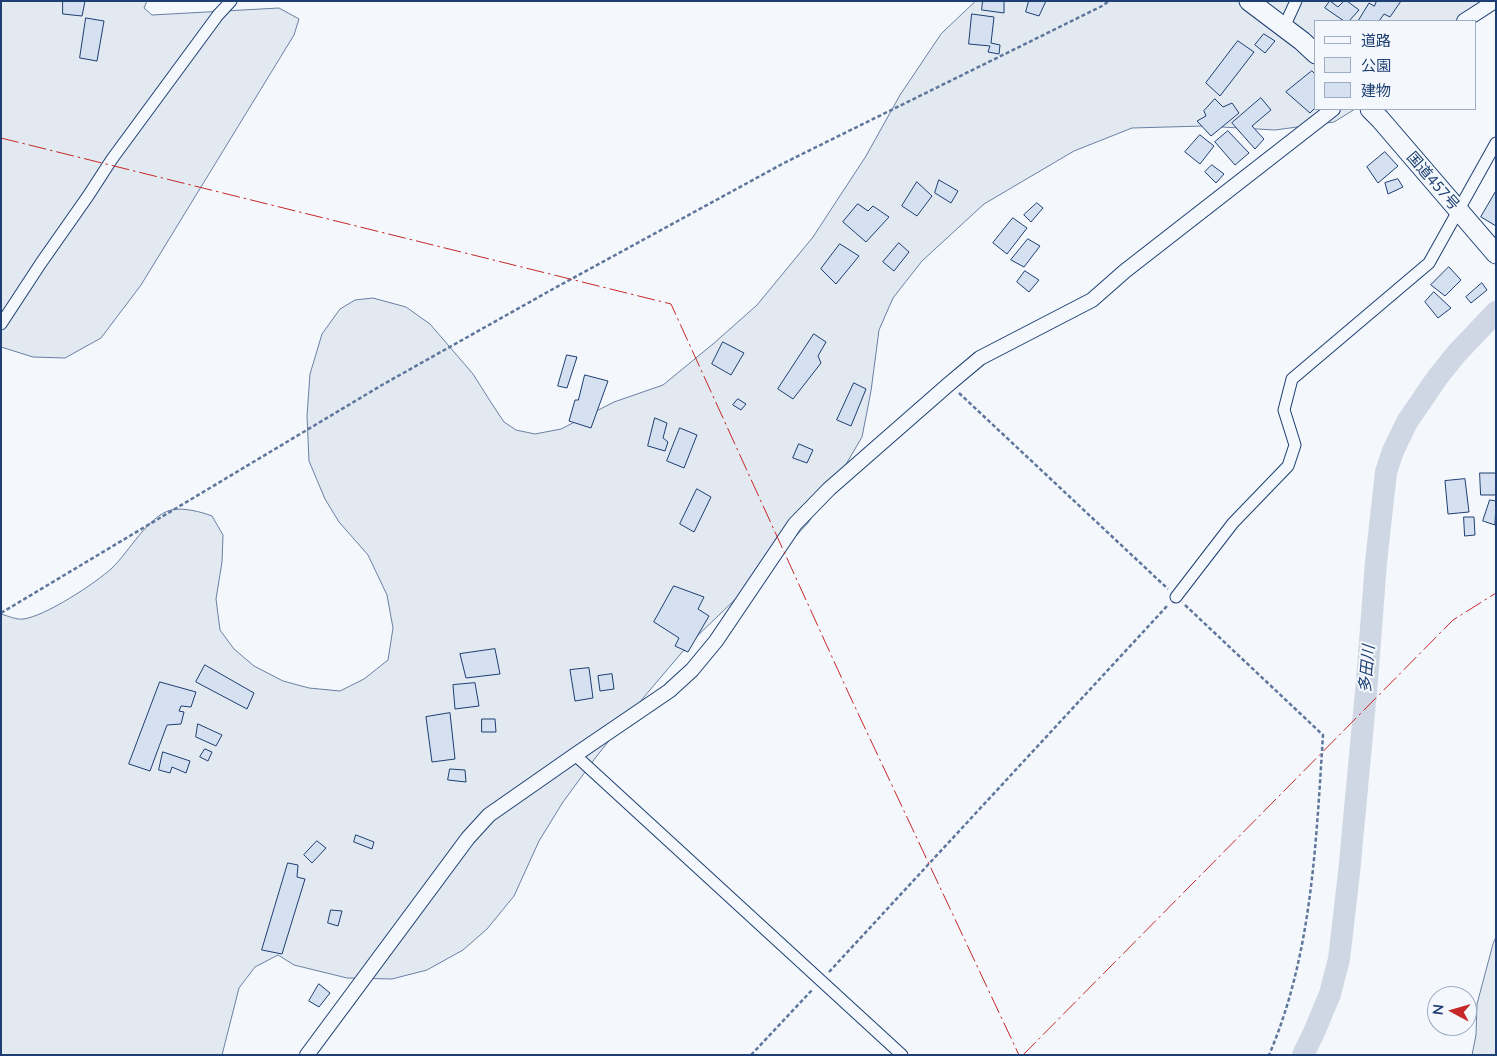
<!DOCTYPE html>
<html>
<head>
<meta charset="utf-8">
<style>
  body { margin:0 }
  #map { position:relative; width:1497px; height:1056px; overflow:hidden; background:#f4f7fb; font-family:Lato,"Noto Sans JP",sans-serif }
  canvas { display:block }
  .frame { position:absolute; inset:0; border:2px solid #1d3f73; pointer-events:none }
  .legend { position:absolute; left:1314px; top:20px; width:162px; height:90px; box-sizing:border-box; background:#f4f7fb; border:1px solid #9eadc5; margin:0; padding:6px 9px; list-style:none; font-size:15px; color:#1d3f73 }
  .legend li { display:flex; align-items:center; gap:10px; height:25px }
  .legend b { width:25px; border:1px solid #9eadc5 }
  .north { position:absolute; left:1427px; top:986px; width:50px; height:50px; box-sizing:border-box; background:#f4f7fb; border:1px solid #9eadc5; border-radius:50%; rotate:276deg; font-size:14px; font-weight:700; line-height:20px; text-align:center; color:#1d3f73 }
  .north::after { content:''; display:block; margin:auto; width:18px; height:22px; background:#c62828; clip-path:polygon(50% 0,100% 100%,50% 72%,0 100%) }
</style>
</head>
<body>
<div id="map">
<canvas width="1497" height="1056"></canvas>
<div class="frame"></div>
<ul class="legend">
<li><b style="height:6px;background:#f4f7fb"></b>道路</li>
<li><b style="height:14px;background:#e3e9f0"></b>公園</li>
<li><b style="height:14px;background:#d5e0f0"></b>建物</li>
</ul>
<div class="north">N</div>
</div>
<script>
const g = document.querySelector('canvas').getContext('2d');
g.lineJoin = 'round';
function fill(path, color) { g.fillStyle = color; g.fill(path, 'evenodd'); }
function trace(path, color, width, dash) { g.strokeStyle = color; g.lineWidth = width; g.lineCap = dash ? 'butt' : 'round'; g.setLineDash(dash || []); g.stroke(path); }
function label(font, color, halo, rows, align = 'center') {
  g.font = font + ' Lato,"Noto Sans JP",sans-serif'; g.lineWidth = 4; g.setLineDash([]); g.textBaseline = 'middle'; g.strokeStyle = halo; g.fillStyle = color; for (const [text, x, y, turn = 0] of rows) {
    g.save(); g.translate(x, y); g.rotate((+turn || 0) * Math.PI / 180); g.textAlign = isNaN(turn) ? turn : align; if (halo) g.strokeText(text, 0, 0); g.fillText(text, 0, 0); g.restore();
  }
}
const green = new Path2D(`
  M1,1H147L144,8L152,15L279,8L299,19L294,35L141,285L101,338L65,358L33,357L1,347Z
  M976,1H1496L1460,21H1316V109H1355L1334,122L1275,130L1204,126L1132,128L1074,151L984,204L922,261L893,298L879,330L871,391L862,437L842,471L808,523L749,586L689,644L644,697L596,757L563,802L539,841L514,896L487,929L463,950L427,970L392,979L347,978L294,965L278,955L255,967L239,988L222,1055H1V614C8,616 17,620 23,619C44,617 96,583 112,568C129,552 148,516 171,510C182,507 202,512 212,516L223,535L222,562L216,599L220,630L234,649L254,666L283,681L309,688L340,691L364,679L388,660L393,628L387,595L368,555L339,522L325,499L309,461L307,416L310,374L322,334L340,309L355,300L373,298L406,307L430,324L473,374L492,404L504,422L516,430L535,434L561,429L614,402L663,385L713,344L757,305L813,237L866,156L900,95L941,34Z
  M1496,937V1055H1472L1476,1035L1477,1004L1493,944Z`);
const river = new Path2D(`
  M1303,1055L1315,1030L1330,994L1339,959L1349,873L1367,681L1376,562L1386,472L1393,451L1407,422L1437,378L1457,353L1496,312`);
const building = new Path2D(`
  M63,1H85L82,16L63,14Z
  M983,1H1004V13L982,10Z
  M1029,1H1046L1039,16L1026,12Z
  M1330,1L1338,7L1344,1H1347L1359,10L1349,21H1344L1325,8Z
  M1377,1H1401L1390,17L1384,14L1379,21H1358L1369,3L1374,6Z
  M972,14L994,17L991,43L1000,45L999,54L988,52L990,46L969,44Z
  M86,18L104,21L97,61L80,58Z
  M1264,34L1275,41L1265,53L1255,45Z
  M1238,41L1254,52L1220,96L1206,83Z
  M1312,71L1316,75V107L1310,113L1286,92Z
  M1261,98L1271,110L1252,126L1264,139L1255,149L1232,123Z
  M1215,99L1223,107L1232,103L1239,113L1211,136L1197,121L1206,116L1204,111Z
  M1228,131L1249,153L1235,165L1215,142Z
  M1200,135L1214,146L1200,164L1185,152Z
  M1385,152L1398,166L1378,183L1367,167Z
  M1212,165L1224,174L1216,183L1205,172Z
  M1398,179L1403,187L1388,194L1385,183Z
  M939,180L958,191L951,203L935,193Z
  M917,182L932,196L917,216L902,206Z
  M1496,191V226L1481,217Z
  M1037,203L1043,208L1031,222L1024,215Z
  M858,204L868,211L873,206L889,217L866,242L843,222Z
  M1013,218L1027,228L1007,254L993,243Z
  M1028,239L1040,246L1024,267L1011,260Z
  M899,243L909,252L894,271L883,262Z
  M840,244L859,256L836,284L821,269Z
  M1449,267L1461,280L1445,296L1431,285Z
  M1025,271L1039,280L1029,292L1017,282Z
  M1482,283L1487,290L1471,303L1466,297Z
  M1434,292L1451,308L1438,318L1425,302Z
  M814,334L826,342L818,356L821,363L793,399L778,389Z
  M723,342L744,353L731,375L712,364Z
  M567,355L577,357L567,388L558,386Z
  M585,375L608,381L591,428L569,421L575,400H578Z
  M854,383L866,389L851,426L837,420Z
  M738,399L746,404L741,410L733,405Z
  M655,418L667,423L663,438L668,442L665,451L648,446Z
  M680,428L697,435L684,468L667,461Z
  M799,444L813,450L807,463L793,458Z
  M1480,473H1496V495H1481Z
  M1465,479L1469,512L1448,514L1445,481Z
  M697,489L711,497L694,532L680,524Z
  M1490,500L1496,501L1495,525L1483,521Z
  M1464,517H1474L1475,535L1465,536Z
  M674,586L704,597L698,609L709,616L688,652L675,646L679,638L654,622Z
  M495,649L500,674L466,678L460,654Z
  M205,665L254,693L247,709L196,682Z
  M589,668L593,698L575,701L570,670Z
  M612,674L614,689L600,691L598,676Z
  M160,682L196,692L191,707L181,706L179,711L184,712L181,724L167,725L150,771L129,764Z
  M475,683L479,706L455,709L453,685Z
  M450,713L455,759L432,762L426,717Z
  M482,719H495L496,732H482Z
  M198,724L222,735L216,746L196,737Z
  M205,749L212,752L208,761L200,757Z
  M163,752L190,761L186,773L172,767L170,773L159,770Z
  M450,769L465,770L466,782L448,780Z
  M356,835L374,842L372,849L354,842Z
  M317,841L326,848L312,863L304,855Z
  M288,863L298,865L297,877L305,879L282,954L262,950Z
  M331,910L342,911L338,926L328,923Z
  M319,984L330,993L319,1007L309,1001Z`);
const path = new Path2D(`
  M959,393L1168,589
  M1185,605L1323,735C1316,843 1312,955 1269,1055
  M1,613L382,385L553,289L784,163L1102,6L1109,1
  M829,972L1168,605
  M751,1055L813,989`);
const minor = new Path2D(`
  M1284,27L1296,1
  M1,324L41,263L88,196L112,159L218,15L231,1
  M1176,597L1233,523L1288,466L1295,445L1284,410L1292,379L1429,263L1496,143
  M575,755L902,1055`);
const tertiary = new Path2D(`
  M1464,21L1495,1
  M307,1055L468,838L489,815L575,755L669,691L692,670L716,641L795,524L829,489L949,384L980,358L1092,300L1125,271L1333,109`);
const trunk = new Path2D(`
  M1249,1L1302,41L1316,54
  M1370,109L1380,119L1496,254`);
const power = new Path2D(`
  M1,138L671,304L848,692L1019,1055
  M1023,1055L1453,620L1496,593`);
const streetNames = [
  ["国道457号",1433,181,49]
];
const waterNames = [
  ["多田川",1367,669,-85]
];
fill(green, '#e3e9f0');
trace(green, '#687fa3', 1);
trace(river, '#cfd7e4', 22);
fill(building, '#d5e0f0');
trace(building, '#1d3f73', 1);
trace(minor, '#1d3f73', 13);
trace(tertiary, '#1d3f73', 16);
trace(trunk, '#1d3f73', 21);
trace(path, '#5e769c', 2.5, [4, 2.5]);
trace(minor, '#f4f7fb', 11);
trace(tertiary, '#f4f7fb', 14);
trace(trunk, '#f4f7fb', 19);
trace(power, '#c62828', 1, [18, 4, 2.5, 4]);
label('15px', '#1d3f73', '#f4f7fb', streetNames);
label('italic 16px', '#1d3f73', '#f4f7fb', waterNames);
</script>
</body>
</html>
